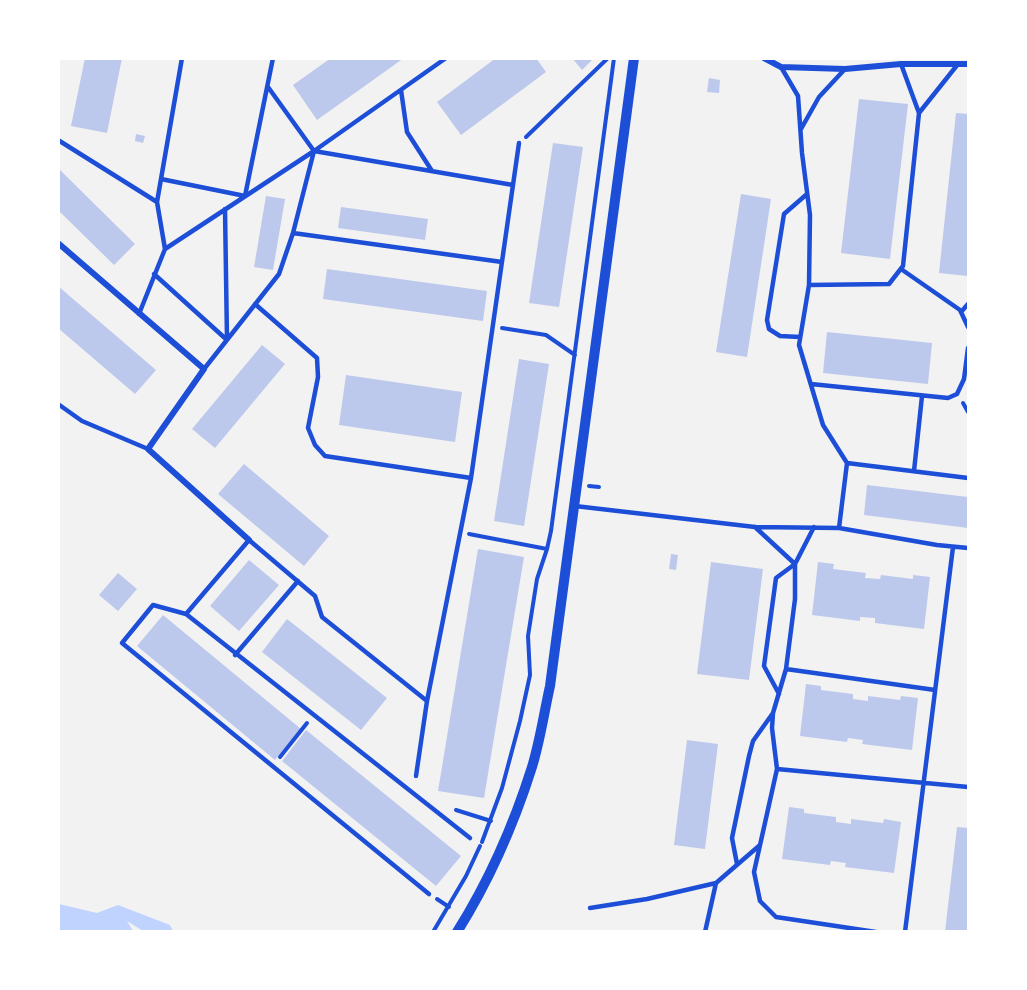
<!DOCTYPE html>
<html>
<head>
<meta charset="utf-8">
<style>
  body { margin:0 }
  #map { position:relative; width:1027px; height:990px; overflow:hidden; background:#f2f2f2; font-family:"DM Sans",sans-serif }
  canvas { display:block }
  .frame { position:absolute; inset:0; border:60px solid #fff; pointer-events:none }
</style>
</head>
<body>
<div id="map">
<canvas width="1027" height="990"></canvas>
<div class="frame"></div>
</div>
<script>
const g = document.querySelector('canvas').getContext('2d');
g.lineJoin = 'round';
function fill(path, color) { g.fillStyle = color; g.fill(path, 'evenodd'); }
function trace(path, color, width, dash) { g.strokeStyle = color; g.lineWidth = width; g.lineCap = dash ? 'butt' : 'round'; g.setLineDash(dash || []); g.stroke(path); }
const water = new Path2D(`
  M59,904L97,913L118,905L170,925L173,931H143L127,921L133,931H59Z`);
const building = new Path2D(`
  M85,58H122L107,133L71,126Z
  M331,58H404L317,120L293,85Z
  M496,58H536L546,72L461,135L437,102Z
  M572,58H594L582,70Z
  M709,78L720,80L719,93L707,92Z
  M859,99L908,104L890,259L841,253Z
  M956,113L968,114V276L939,273Z
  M136,134L145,136L143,143L135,141Z
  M553,143L583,147L559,307L529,303Z
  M58,168L135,244L114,265L58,210Z
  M741,194L771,199L747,357L716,352Z
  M266,196L285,199L273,270L254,267Z
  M341,207L428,219L425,240L338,228Z
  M327,269L487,291L483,321L323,299Z
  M58,286L156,370L135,394L58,328Z
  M827,332L932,343L928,384L823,373Z
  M262,345L285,364L215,448L192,429Z
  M519,359L549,364L524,526L494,521Z
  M346,375L462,392L455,442L339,425Z
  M244,464L329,536L304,566L218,494Z
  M867,485L968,497V528L864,515Z
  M478,549L524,557L484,798L438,791Z
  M671,554L678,555L676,570L669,569Z
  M249,560L279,585L239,631L210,606Z
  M711,562L763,569L749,680L697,674Z
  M818,562L834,564L833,569L866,573L865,578L880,579L881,575L913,579V575L930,577L924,629L875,623V618L860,617V621L812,615Z
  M118,573L137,589L118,611L99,595Z
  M163,615L301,729L275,760L137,646Z
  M287,619L387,698L361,730L262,652Z
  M806,684L821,686V690L853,694V699L868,701V696L900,700L901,696L918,698L912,750L862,744L863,740L848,738L847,742L800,736Z
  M306,730L461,856L436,886L282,761Z
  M687,740L718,744L705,849L674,845Z
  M789,807L804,809V813L836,817V822L851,824V819L883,823L884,819L901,822L894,873L845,867L846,863L831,861L830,865L782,859Z
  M957,827L968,828V932H945Z`);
const path = new Path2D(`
  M526,137L608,58
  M502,328L546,335L575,355
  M963,403L968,412
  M589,486L599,487
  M469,534L547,549
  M280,757L307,723
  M456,810L491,821
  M482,842L502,788L520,721L530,675L528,636L537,579L547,549L551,531L614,58
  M437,899L449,907
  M433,932L466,876L480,846`);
const service = new Path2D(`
  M446,58L314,151L513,185
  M781,67L798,96L802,153L810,215L809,285L799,345L823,425L847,463L839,528
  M268,87L314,151
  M401,90L407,132L432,171
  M919,113L958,64
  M801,129L819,97L845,69
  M58,140L157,202
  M161,179L245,196L273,58
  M225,209L227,340
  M293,233L502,262
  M165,249L314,151
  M901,269L960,310L968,327
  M154,274L227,340
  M809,285L889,284L903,266L919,113L901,64
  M255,304L317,358L318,377L308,428L315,445L325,456L471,478
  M961,312L968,304
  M139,314L165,249L157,202L182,58
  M800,337L780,336L769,329L767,320L784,214L807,194
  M204,369L279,274L293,233L314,151
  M811,384L948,398L957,394L964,379L968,348
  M58,404L82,421L148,449
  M847,463L968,478
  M914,471L922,396
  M575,506L755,527L839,528L937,545L968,548
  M755,527L795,564L776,578L764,666L779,694
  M814,527L795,564V599L786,669L773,713L772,728L777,769L968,787
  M186,614L470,838
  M235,655L298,581
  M786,669L935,690
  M427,701L322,617L315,596L249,540L186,614L153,605L122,643L429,894
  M777,769L754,872L760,901L776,917L876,932
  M416,776L427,701L471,478L519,143
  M737,864L732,838L749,756L753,741L773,713
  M590,908L647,899L716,883
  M705,932L716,883L760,845
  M905,932L953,547`);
const minor = new Path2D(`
  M764,58L781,67L845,69L901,64H968
  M58,243L204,369L148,449L249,540`);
const tertiary = new Path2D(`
  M457,932C489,881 514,824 532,767C540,741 544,713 550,686L634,58`);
fill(water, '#bfd3fe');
fill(building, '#bdc9ec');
trace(path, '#1d4ed8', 4);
trace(service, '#1d4ed8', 4.5);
trace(minor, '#1d4ed8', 6);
trace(tertiary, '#1d4ed8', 10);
</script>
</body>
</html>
